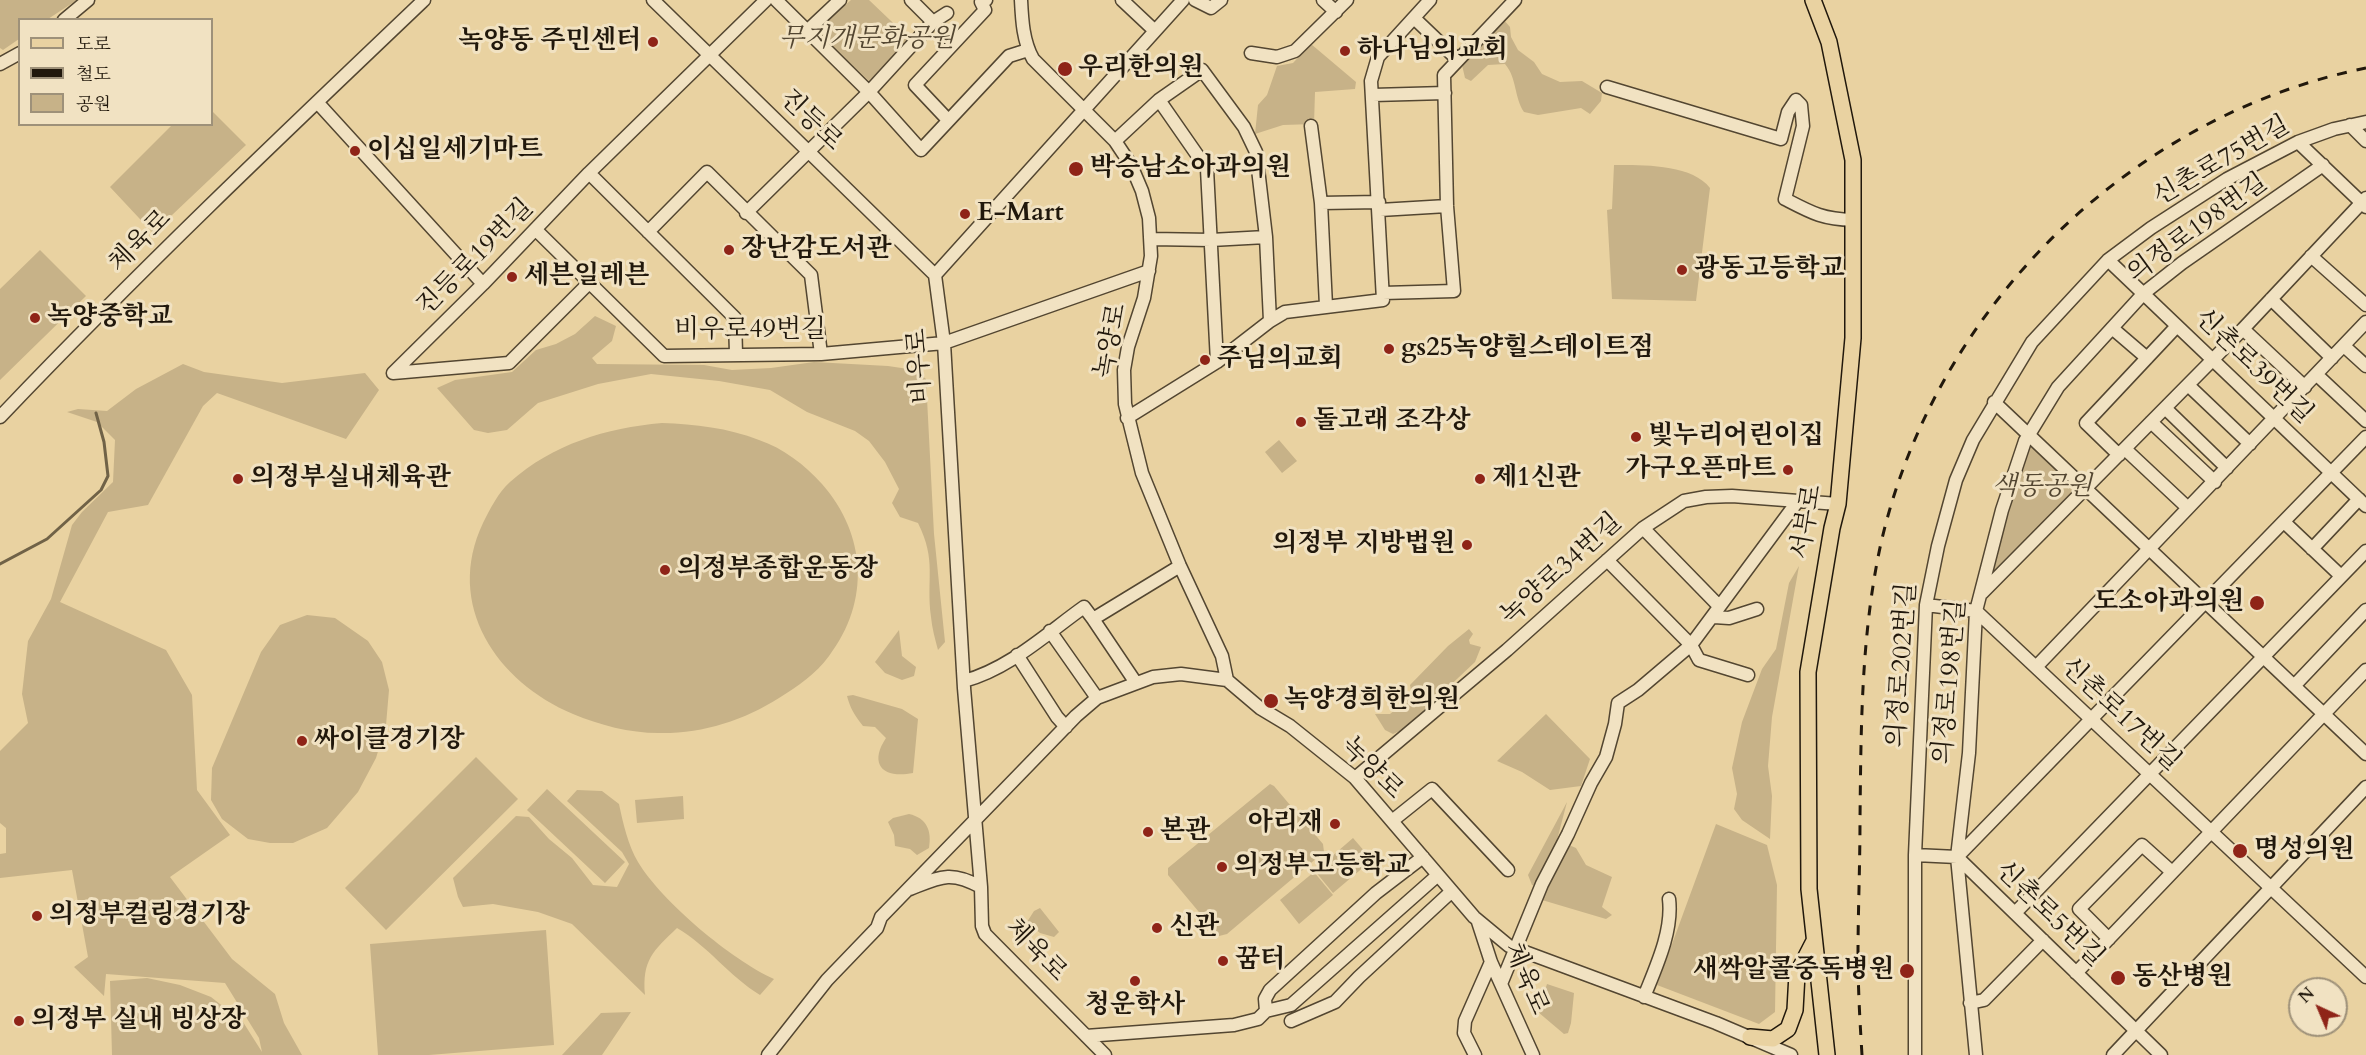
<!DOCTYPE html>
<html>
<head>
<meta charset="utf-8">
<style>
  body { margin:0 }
  #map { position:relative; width:2366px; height:1055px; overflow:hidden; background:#e9d2a1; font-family:Cardo,"Noto Serif KR",serif }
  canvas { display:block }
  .legend { position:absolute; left:18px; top:18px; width:195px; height:108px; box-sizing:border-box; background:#f1e2c2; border:2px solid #9e9179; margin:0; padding:8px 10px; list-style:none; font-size:18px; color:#21180c }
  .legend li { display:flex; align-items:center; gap:12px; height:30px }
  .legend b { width:30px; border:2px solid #9e9179 }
  .north { position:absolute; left:2288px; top:977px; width:60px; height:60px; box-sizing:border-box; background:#f1e2c2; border:2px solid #9e9179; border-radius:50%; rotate:316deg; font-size:16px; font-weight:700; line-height:24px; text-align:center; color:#21180c }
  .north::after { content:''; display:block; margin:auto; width:21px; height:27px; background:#8f2418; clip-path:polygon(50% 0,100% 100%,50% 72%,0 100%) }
</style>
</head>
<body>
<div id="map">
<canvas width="2366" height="1055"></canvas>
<ul class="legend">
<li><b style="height:8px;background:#e9d2a1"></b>도로</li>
<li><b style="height:8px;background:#21180c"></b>철도</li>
<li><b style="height:16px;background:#c7b288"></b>공원</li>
</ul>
<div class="north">N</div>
</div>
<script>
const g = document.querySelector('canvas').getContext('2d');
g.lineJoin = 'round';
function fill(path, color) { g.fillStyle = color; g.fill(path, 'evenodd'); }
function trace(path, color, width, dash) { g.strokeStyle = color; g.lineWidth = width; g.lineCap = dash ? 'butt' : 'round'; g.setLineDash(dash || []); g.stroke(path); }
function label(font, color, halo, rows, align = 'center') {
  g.font = font + ' Cardo,"Noto Serif KR",serif'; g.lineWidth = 6; g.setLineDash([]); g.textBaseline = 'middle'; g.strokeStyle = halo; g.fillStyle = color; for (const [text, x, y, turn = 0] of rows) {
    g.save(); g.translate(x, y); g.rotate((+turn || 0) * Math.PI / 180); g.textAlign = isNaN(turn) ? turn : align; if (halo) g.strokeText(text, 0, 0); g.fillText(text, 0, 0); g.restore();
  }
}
const green = new Path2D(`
  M0,0H77L48,19L20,20L19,39L3,50L0,48Z
  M851,0H869L911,40L869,81L819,33L821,26Z
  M1503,19L1510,27L1511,37L1518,50L1534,62L1542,74L1560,82L1582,81L1602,93L1601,101L1590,114L1581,108L1538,115L1524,112C1514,97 1517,78 1505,64L1488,65L1471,81L1465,78L1462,65Z
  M1311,44L1356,82L1355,89L1315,92L1314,124L1283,125L1255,134L1258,105L1267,95L1277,66L1293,63Z
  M212,111L246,145L153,233L110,187L172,125L212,124Z
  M1614,165C1642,165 1692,164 1710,188L1696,301L1612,299L1607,210L1612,209Z
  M40,250L86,296L0,380V289Z
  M595,316L616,326L612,341L592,358L597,364L704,365L732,370L771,368L814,362L888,366L915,370L926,379L934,534L945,642L938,650C935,639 932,628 931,617C926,579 937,561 918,523L900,517L892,503L899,489L885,462L869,441L855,431L807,412L770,390L719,381L651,374L598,384L538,403L507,430L488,433L474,430L437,388L455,380L512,372L536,350L556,344L575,334Z
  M183,364L204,372L282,383L365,373L379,390L346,439L217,393L203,406L148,505L108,512L60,602L166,650L192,695L197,790L230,835L170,877L232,959L275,994L284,1023L302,1055H112L110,981L147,978L180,985L211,997L243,1022L262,1052L259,1038L225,983L106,974L104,996L74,967L88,957L72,870L0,878V854L6,853V828L0,823V751L28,723L22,694L28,641L51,599L72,525L82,512L113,482L115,440L97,422L67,412L78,409L107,411L136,389Z
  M662,423C695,424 728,428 759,440C783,448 805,465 822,484C866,534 871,601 829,656C816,674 798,686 779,698C743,721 701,734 658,733C630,733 599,725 573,714C497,682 444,605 483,523C490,509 498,493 510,482C553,444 606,428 662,423Z
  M2032,439L2081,489L1988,584L2000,533Z
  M1279,440L1297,461L1282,473L1265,452Z
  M1799,566L1772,717L1768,766L1772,796L1770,839L1742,820L1734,809L1737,794L1732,768L1742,722L1762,669L1776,649L1789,583Z
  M307,615L335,618L368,641L382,662L389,690L386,725L376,758L358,792L327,828L293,843H270L248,839L222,819L211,800L212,768L261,652L280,625Z
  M1469,629L1473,634L1469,640L1470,644L1481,647L1475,662L1404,729L1393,734L1385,730L1375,714H1390L1412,696L1410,685L1448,646Z
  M899,630L902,656L916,667L914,676L902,680L885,673L875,662Z
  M853,695L902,709L918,719L913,773C884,779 868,765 886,738L875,727L863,726C855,716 850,708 847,696Z
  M1546,714L1590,759L1581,786L1550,790L1522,772L1497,761Z
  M476,757L518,799L386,930L345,888Z
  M1270,784L1274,786L1323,844L1324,852L1227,934L1219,936L1168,875V868Z
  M547,789L625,862L605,883L527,810Z
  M577,790L602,791L619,804C623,823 628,845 638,862C662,902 732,960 774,979L760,995C729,976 708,946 677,928C653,951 642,960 645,995L572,924L538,912L493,904L463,907L458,897L453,878L516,816L529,817L549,839L572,858L593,885L617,887L629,864L622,852L567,801Z
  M683,796L684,819L637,823L635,800Z
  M1567,802L1557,840L1576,848L1586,865L1612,877L1602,907L1612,915L1606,919L1542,900L1545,888L1532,885L1528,875Z
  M909,814C927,818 932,831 929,848L917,855L910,849L895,846L894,835L888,822L893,818Z
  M1716,824L1767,845L1777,885L1775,1012L1759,1024L1657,985Z
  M1353,838L1372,860L1333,893L1315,871Z
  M1314,872L1333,895L1299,924L1280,900Z
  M1040,908L1059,932L1054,937L1040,933L1027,922L1034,911Z
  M546,930L554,1045L429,1055H378L370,944Z
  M1547,984L1574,993L1571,1023L1568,1033L1564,1034L1538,1012Z
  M631,1012L602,1055H562L601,1013Z`);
const stream = new Path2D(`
  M0,564L47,539L101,490L108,476L104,442L96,413`);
const minor = new Path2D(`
  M653,0L935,275
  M776,0L869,92L921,150L1009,56L1028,50
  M911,0L933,22
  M1021,0C1022,20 1023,41 1033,59L1115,141L1131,165L1142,191L1149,218L1151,256L1144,298L1128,347L1124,370L1125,404L1142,473L1180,566L1222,656L1227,680L1260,708L1290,726L1355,778L1474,917L1509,946L1716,1023L1791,1055
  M1122,0L1155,31
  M1195,0L1211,8L1221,0
  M1323,0L1336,12
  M1414,18L1458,60
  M64,20L88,0
  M807,31L840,0
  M1251,53L1277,57L1295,51L1347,0
  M0,64L20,53
  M1607,87L1781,139L1788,112L1796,100L1801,105L1803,126L1785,199C1812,213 1822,219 1853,220
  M1373,95L1445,93
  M1159,100L1207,169L1217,362
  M317,102L483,284
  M948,120L915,85L985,10L981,2L986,0
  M2350,125L2366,141
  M1311,126L1321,203L1326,306
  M1115,141L1159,100L1202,70L1244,127L1256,152L1266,237L1270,321
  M2298,142L2366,207
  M589,173L735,318L736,354
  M1321,203L1379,202
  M1380,210L1447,206
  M746,213L869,92L933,22L947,13
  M536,230L664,356L821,354L944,343L1149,271
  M648,232L707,172L811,275L821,354
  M1152,239L1211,240L1266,237
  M2311,256L2366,305
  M2108,260L2366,506
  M1383,293L1454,291L1447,206L1444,75L1515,0
  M2271,299L2332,358
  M2112,328L2147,358
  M2243,329L2305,387
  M2344,346L2366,366
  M393,373L483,284L589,173L766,0
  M393,373L509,363L589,283
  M2317,375L2366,421
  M2188,385L2250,444
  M1994,402L2366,754
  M2165,408L2227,468
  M0,417C137,273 280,137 424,0
  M1127,418L1217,362L1270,321L1285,312L1383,300L1371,81L1378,57L1430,0
  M2151,422L2215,482
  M2125,449L2188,508
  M2119,455L2086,423L2177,326
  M2284,522L2341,576
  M1643,528L1719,606
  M2312,549L2359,499
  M1607,560L1691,645L1699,660L1748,675
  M1982,593L2243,329L2366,198
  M1926,605L1976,611L2366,977
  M1714,617L1729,618L1757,609
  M1093,619L1136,683
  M1050,631L1097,698
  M1017,655L1057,717L1066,727
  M2036,667L2366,322
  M964,681C1009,669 1046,634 1084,607L1093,619L1180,566
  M2294,686L2366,610
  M1355,778L1507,650L1643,528L1684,501L1706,497L1732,496L1838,504
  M1392,821L1432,789L1508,870
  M1915,855L1957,857L2366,437
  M1423,857L1376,893L1270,990L1265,999L1266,1011L1291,1005L1438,875
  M1957,857L2161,1055
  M910,889C940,877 950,870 981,887
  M2015,913L2366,551
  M1478,922L1491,962L1533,1055
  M2109,939L2079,909L2142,845L2172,872
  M2076,973L2366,670
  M1501,984L1542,884L1568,834L1591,783L1606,757L1615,724L1618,703L1638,690L1691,645L1797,502
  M1644,997C1656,967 1673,931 1669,899
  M1970,1003L1984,1000L2043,940
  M1291,1021L1335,1002L1359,977L1452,891
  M1086,1036L1234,1025L1258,1019L1266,1011
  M768,1055L827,980L877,928L881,917L1076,716L1097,698L1153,677L1181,674L1227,680
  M1105,1055L985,934L982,926L981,887L964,688L944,343L935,275L1183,0
  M1475,1055L1464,1033L1465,1021L1491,962
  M1915,1055V855L1926,605L1938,546L1956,480L1973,440L2032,342L2108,260L2151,228L2227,179L2298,142L2334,129L2366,122
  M1976,1055L1957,857L1969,753L1976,611L2002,510L2025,441L2058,387L2144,293L2182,263L2323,165
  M2113,1055L2366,787`);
const major = new Path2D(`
  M1813,0L1829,42L1853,160V338L1838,504L1832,528L1808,672L1809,889L1827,1055
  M1750,1037L1773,1039L1788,1029L1795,1010L1797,974L1814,941`);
const rail = new Path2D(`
  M1862,1055C1860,1022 1858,989 1858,956C1858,911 1860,866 1860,820C1861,728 1861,634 1881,543C1935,308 2129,116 2366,68`);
const markers = [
  [653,42,6,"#8f2418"],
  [1345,51,6,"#8f2418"],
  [1065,69,8,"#8f2418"],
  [355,151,6,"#8f2418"],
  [1076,169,8,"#8f2418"],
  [965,214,6,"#8f2418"],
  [729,250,6,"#8f2418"],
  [1682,270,6,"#8f2418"],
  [512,277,6,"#8f2418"],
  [35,318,6,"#8f2418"],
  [1389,349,6,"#8f2418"],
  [1205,360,6,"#8f2418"],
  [1301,422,6,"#8f2418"],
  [1636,437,6,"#8f2418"],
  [1788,470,6,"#8f2418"],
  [238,479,6,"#8f2418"],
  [1480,479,6,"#8f2418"],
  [1467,545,6,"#8f2418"],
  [665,570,6,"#8f2418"],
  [2257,603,8,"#8f2418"],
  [1271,701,8,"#8f2418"],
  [302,741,6,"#8f2418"],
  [1335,824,6,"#8f2418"],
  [1148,832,6,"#8f2418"],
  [2240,851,8,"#8f2418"],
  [1222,867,6,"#8f2418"],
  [37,916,6,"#8f2418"],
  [1157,928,6,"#8f2418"],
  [1223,961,6,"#8f2418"],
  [1907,971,8,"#8f2418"],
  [2118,978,8,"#8f2418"],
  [1135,981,6,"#8f2418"],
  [19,1021,6,"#8f2418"]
];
const parkNames = [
  ["무지개문화공원",867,40],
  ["색동공원",2042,488]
];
const poiNames = [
  ["녹양동 주민센터",641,42,"right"],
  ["하나님의교회",1357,51],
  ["우리한의원",1078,69],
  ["이십일세기마트",367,151],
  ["박승남소아과의원",1090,169],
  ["E-Mart",977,214],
  ["장난감도서관",741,250],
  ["광동고등학교",1694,270],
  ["세븐일레븐",524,277],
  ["녹양중학교",47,318],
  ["gs25녹양힐스테이트점",1401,349],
  ["주님의교회",1217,360],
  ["돌고래 조각상",1313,422],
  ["빛누리어린이집",1648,437],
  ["가구오픈마트",1776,470,"right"],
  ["의정부실내체육관",250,479],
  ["제1신관",1492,479],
  ["의정부 지방법원",1455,545,"right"],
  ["의정부종합운동장",677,570],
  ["도소아과의원",2244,603,"right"],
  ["녹양경희한의원",1284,701],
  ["싸이클경기장",314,741],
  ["아리재",1323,824,"right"],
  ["본관",1160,832],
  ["명성의원",2254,851],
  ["의정부고등학교",1234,867],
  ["의정부컬링경기장",49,916],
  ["신관",1169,928],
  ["꿈터",1235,961],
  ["새싹알콜중독병원",1894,971,"right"],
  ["동산병원",2132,978],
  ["청운학사",1135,1006,"center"],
  ["의정부 실내 빙상장",31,1021]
];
const streetNames = [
  ["진등로",810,121,44],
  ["신촌로75번길",2222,162,-30],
  ["의정로198번길",2198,229,-36],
  ["체육로",141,242,-45],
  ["진등로19번길",476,258,-45],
  ["비우로49번길",750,331],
  ["녹양로",1112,341,-79],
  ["비우로",921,366,-94],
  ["신촌로39번길",2253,367,44],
  ["서부로",1808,522,-80],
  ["녹양로34번길",1562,570,-42],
  ["의정로202번길",1903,665,-86],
  ["의정로198번길",1951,682,-85],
  ["신촌로17번길",2120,715,43],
  ["녹양로",1371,769,45],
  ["신촌로5번길",2049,915,44],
  ["체육로",1035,951,46],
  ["체육로",1525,979,67]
];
fill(green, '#c7b288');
trace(stream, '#706247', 3);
trace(minor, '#534631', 15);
trace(major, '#21180c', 18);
trace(minor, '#f1e2c2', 12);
trace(major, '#e9d2a1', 15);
trace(rail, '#21180c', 3, [10, 10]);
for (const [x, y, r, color] of markers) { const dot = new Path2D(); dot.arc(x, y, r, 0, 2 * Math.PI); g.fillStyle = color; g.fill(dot); trace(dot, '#f1e2c2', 2); }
label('italic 26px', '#534631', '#f1e2c2', parkNames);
label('bold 26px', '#21180c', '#f1e2c2', poiNames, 'left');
label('26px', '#21180c', '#f1e2c2', streetNames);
</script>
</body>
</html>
